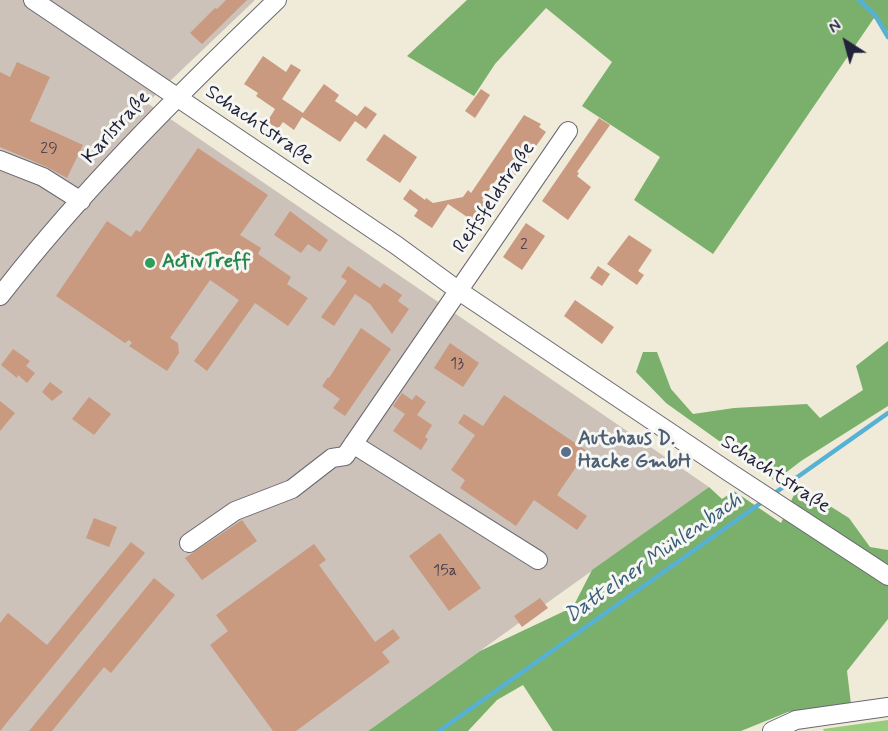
<!DOCTYPE html>
<html>
<head>
<meta charset="utf-8">
<style>
  body { margin:0 }
  #map { position:relative; width:888px; height:731px; overflow:hidden; background:#efebd8; font-family:Mynerve,sans-serif }
  canvas { display:block }
  .north { position:absolute; left:816px; top:12px; width:60px; height:60px; -webkit-text-stroke:4px #f6f6f2; paint-order:stroke; rotate:324deg; font-size:16px; font-weight:700; line-height:24px; text-align:center; color:#22223b }
  .north::after { content:''; display:block; margin:auto; width:21px; height:27px; background:#22223b; clip-path:polygon(50% 0,100% 100%,50% 72%,0 100%) }
</style>
</head>
<body>
<div id="map">
<canvas width="888" height="731"></canvas>
<div class="north">N</div>
</div>
<script>
const g = document.querySelector('canvas').getContext('2d');
g.lineJoin = 'round';
function fill(path, color) { g.fillStyle = color; g.fill(path, 'evenodd'); }
function trace(path, color, width, dash) { g.strokeStyle = color; g.lineWidth = width; g.lineCap = dash ? 'butt' : 'round'; g.setLineDash(dash || []); g.stroke(path); }
function label(font, color, halo, rows, align = 'center') {
  g.font = font + ' Mynerve,sans-serif'; g.lineWidth = 6; g.setLineDash([]); g.textBaseline = 'middle'; g.strokeStyle = halo; g.fillStyle = color; for (const [text, x, y, turn = 0] of rows) {
    g.save(); g.translate(x, y); g.rotate((+turn || 0) * Math.PI / 180); g.textAlign = isNaN(turn) ? turn : align; if (halo) g.strokeText(text, 0, 0); g.fillText(text, 0, 0); g.restore();
  }
}
const industrial = new Path2D(`
  M0,0H255L147,103L709,487L368,731H0Z`);
const green = new Path2D(`
  M888,720V731H824L823,729Z`);
const forest = new Path2D(`
  M467,0H888V32L874,18L713,254L634,200L660,157L582,106L612,62L546,8L495,64L474,96L407,56Z
  M888,341V406L801,461L775,481L666,403L636,372L643,352H657L671,389L693,414L734,408L807,404L820,418L863,390L856,366Z
  M798,486L849,518L870,547L888,550V619L847,671L851,704L788,712L741,731H553L523,685L497,700L468,731H368L480,651L573,607L592,570L709,487L722,499L734,491L781,523Z`);
const stream = new Path2D(`
  M859,0L875,15L888,37
  M772,495L888,413
  M439,731L765,500`);
const building = new Path2D(`
  M226,0H247L202,44L190,33L215,8L217,9Z
  M263,56L286,72L291,64L301,70L282,99L303,113L324,84L339,95L335,101L357,116L365,106L377,114L366,129L355,121L340,142L302,117L294,130L283,122L278,129L267,122L275,109L256,96L258,93L244,84Z
  M17,62L50,77L30,121L83,145L67,178L47,167L0,147V72L10,77Z
  M481,89L490,95L475,118L465,111Z
  M524,115L541,124L539,127L546,132L512,180L505,176L503,179L499,176L482,200L486,203L473,221L448,204L432,228L414,216L418,210L403,199L410,189L425,200L426,198L433,203L463,197L468,190L471,193Z
  M599,118L610,125L577,172L579,173L577,176L591,187L568,220L542,201Z
  M384,134L417,157L400,183L366,160Z
  M198,148L268,195L240,235L261,248L258,254L291,277L287,284L308,298L288,326L255,303L207,371L194,361L239,300L210,280L170,338L178,343L179,353L167,371L129,346L132,343L129,340L125,343L56,296L107,221L131,237L136,230L140,232Z
  M290,211L328,240L320,252L308,244L301,253L274,235Z
  M526,223L545,236L522,270L503,257Z
  M629,235L652,250L638,271L644,275L637,285L607,264Z
  M348,266L380,288L384,283L402,295L398,301L409,309L392,334L370,304L355,294L334,326L321,317L347,281L341,277Z
  M598,266L610,274L602,286L590,278Z
  M575,300L614,327L602,344L564,316Z
  M361,328L391,349L345,416L333,408L340,399L322,386L328,377L329,378Z
  M450,343L479,363L463,387L434,368Z
  M13,349L30,361L26,366L35,373L27,383L18,375L17,378L1,365Z
  M50,382L63,392L52,401L42,392Z
  M402,393L412,400L416,395L426,402L417,415L432,425L425,437L428,439L421,450L393,431L405,414L393,406Z
  M504,395L587,451L557,495L587,516L577,530L534,500L516,526L460,488L465,480L451,470L475,435L458,423L464,414L483,426Z
  M89,397L111,414L94,435L72,419Z
  M0,401L15,413L0,431Z
  M94,518L117,527L109,547L86,538Z
  M242,520L257,541L202,580L185,558Z
  M440,533L481,588L449,611L409,556Z
  M131,542L145,553L0,731V623L8,613L47,645Z
  M314,544L326,560L319,565L375,642L393,629L400,638L382,652L390,662L296,731H273L210,645L228,631L216,615Z
  M154,578L175,595L111,673L104,667L52,731H29Z
  M540,598L548,608L522,627L514,616Z`);
const minor = new Path2D(`
  M33,0L396,245L459,291L729,472L888,576
  M0,160L43,177L81,201
  M0,296C83,189 180,93 277,0
  M353,444L538,560
  M189,543L235,511L292,489L332,458L345,456L568,131
  M772,731L796,720L888,707`);
const markers = [
  [150,263,6,"#2e9e5b"],
  [566,452,6,"#5c6f8a"]
];
const numberNames = [
  ["29",49,150],
  ["2",524,246],
  ["13",457,365],
  ["15a",445,572]
];
const streetNames = [
  ["Schachtstraße",259,126,34],
  ["Karlstraße",117,128,-48],
  ["Reifsfeldstraße",495,198,-56],
  ["Schachtstraße",775,475,33]
];
const leisureNames = [
  ["ActivTreff",162,263]
];
const serviceNames = [
  ["Autohaus D.",578,440],
  ["Hacke GmbH",578,463]
];
const waterNames = [
  ["Dattelner Mühlenbach",654,559,-35]
];
fill(industrial, '#ccc2b9');
fill(green, '#98cc7d');
fill(forest, '#7ab06c');
trace(stream, '#56b1d4', 4.5);
fill(building, '#c99a80');
trace(minor, '#6a6872', 20);
trace(minor, '#fff', 18);
for (const [x, y, r, color] of markers) { const dot = new Path2D(); dot.arc(x, y, r, 0, 2 * Math.PI); g.fillStyle = color; g.fill(dot); trace(dot, '#f6f6f2', 2); }
label('16px', '#4c404c', null, numberNames);
label('20px', '#22223b', '#f6f6f2', streetNames);
label('bold 20px', '#27864d', '#f6f6f2', leisureNames, 'left');
label('bold 20px', '#4e5e75', '#f6f6f2', serviceNames, 'left');
label('italic 21px', '#375b78', '#f6f6f2', waterNames);
</script>
</body>
</html>
